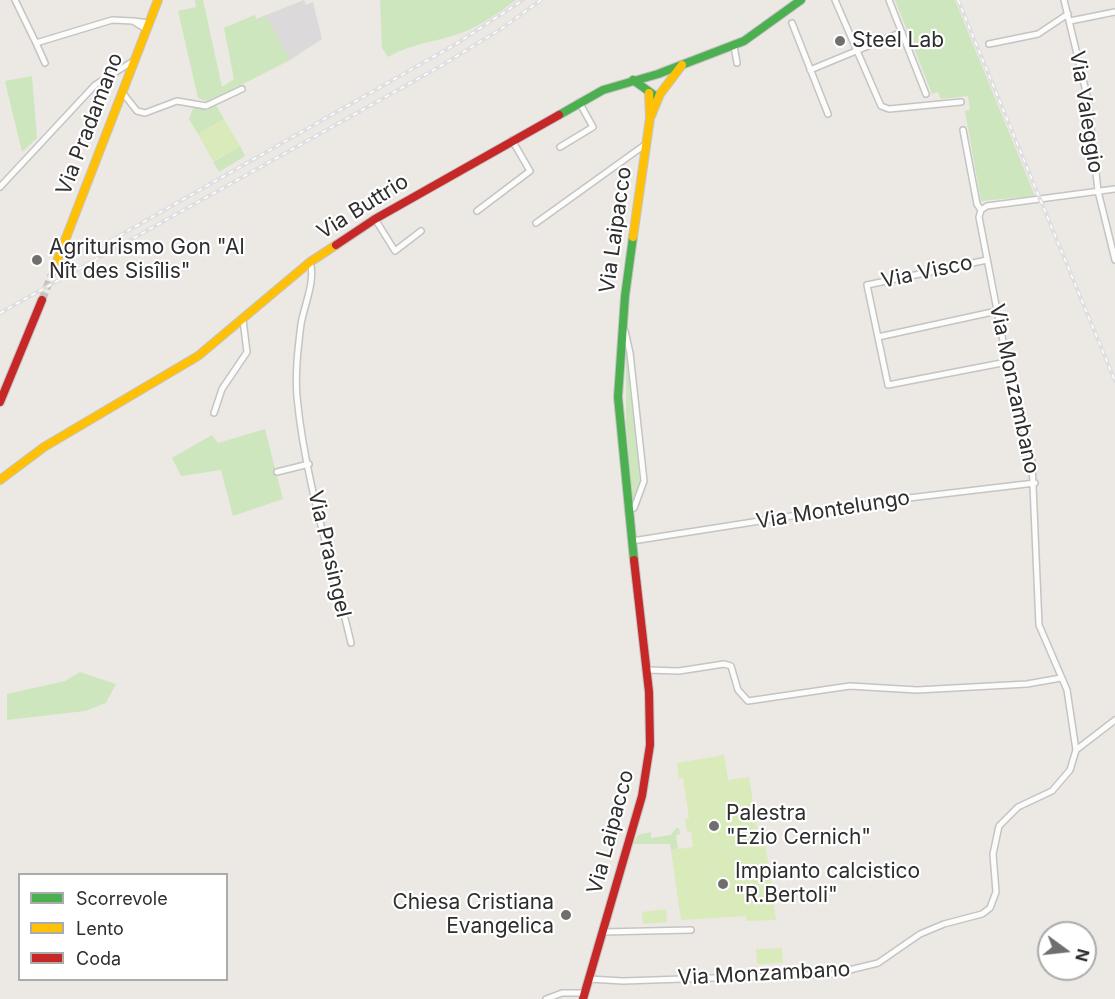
<!DOCTYPE html>
<html>
<head>
<meta charset="utf-8">
<style>
  body { margin:0 }
  #map { position:relative; width:1115px; height:999px; overflow:hidden; background:#ece8e4; font-family:Inter,sans-serif }
  canvas { display:block }
  .legend { position:absolute; left:18px; top:873px; width:210px; height:108px; box-sizing:border-box; background:#fff; border:2px solid #ababab; margin:0; padding:8px 10px; list-style:none; font-size:18px; color:#2e2e2e }
  .legend li { display:flex; align-items:center; gap:12px; height:30px }
  .legend b { width:30px; border:2px solid #ababab }
  .north { position:absolute; left:1037px; top:921px; width:60px; height:60px; box-sizing:border-box; background:#fff; border:2px solid #ababab; border-radius:50%; rotate:105deg; font-size:16px; font-weight:700; line-height:24px; text-align:center; color:#2e2e2e }
  .north::after { content:''; display:block; margin:auto; width:21px; height:27px; background:#706f6e; clip-path:polygon(50% 0,100% 100%,50% 72%,0 100%) }
</style>
</head>
<body>
<div id="map">
<canvas width="1115" height="999"></canvas>
<ul class="legend">
<li><b style="height:8px;background:#4caf50"></b>Scorrevole</li>
<li><b style="height:8px;background:#ffc107"></b>Lento</li>
<li><b style="height:8px;background:#c62828"></b>Coda</li>
</ul>
<div class="north">N</div>
</div>
<script>
const g = document.querySelector('canvas').getContext('2d');
g.lineJoin = 'round';
function fill(path, color) { g.fillStyle = color; g.fill(path, 'evenodd'); }
function trace(path, color, width, dash) { g.strokeStyle = color; g.lineWidth = width; g.lineCap = dash ? 'butt' : 'round'; g.setLineDash(dash || []); g.stroke(path); }
function label(font, color, halo, rows, align = 'center') {
  g.font = font + ' Inter,sans-serif'; g.lineWidth = 4.5; g.setLineDash([]); g.textBaseline = 'middle'; g.strokeStyle = halo; g.fillStyle = color; for (const [text, x, y, turn = 0] of rows) {
    g.save(); g.translate(x, y); g.rotate((+turn || 0) * Math.PI / 180); g.textAlign = isNaN(turn) ? turn : align; if (halo) g.strokeText(text, 0, 0); g.fillText(text, 0, 0); g.restore();
  }
}
const industrial = new Path2D(`
  M304,0L306,5L313,2L322,39L290,60L224,28L255,15L256,19Z`);
const green = new Path2D(`
  M195,0H203L222,87L234,79L224,28L255,15L256,20L266,16L290,60L208,102L198,98L178,11L196,7Z
  M380,0H516C500,12 483,24 464,32C438,42 412,43 388,57L382,48Z
  M895,0H955L1035,196L981,201L965,111L970,110L968,96L941,99L938,92L932,94Z
  M32,76L37,138L22,152L5,81Z
  M216,105L224,119L198,134L189,119L194,106L207,110Z
  M240,146L245,156L219,172L213,162Z
  M626,349L640,482L633,502L626,421Z
  M265,429L283,499L233,516L221,470L181,476L172,458L212,435L218,443Z
  M80,672L116,684L106,703L85,711L7,720V694L65,681Z
  M676,828H679L680,834L676,835L678,849L671,850L670,844H633L638,835L651,832V838L671,835Z`);
const pitch = new Path2D(`
  M224,119L240,146L213,161L198,134Z
  M724,755L728,780L749,777L758,835H764L776,920L746,921V916L681,920L671,850L693,847L691,831L687,832L685,819L689,818L683,778L679,779L677,763Z
  M666,909L667,922L643,924L642,912Z
  M782,948L783,963L757,964L756,949Z`);
const secondaryTunnel = new Path2D(`
  M42,300L57,261`);
const street = new Path2D(`
  M15,0L36,43L112,20L133,21
  M835,0L881,106L889,109L961,102
  M889,0L926,94
  M1064,0L1088,100L1098,191L1115,260
  M1070,21L1115,12
  M792,23L828,114
  M146,29L133,21L149,23
  M36,43L45,63
  M989,44L1038,34L1068,14
  M734,46L737,63
  M810,70L902,32
  M122,92L137,111L145,113L177,101L206,106L242,89
  M560,147L593,127L579,102
  M0,187L95,85L135,60
  M981,210L987,206L1115,189
  M477,211L530,171L512,140
  M375,219L395,251L421,231
  M536,223L646,144
  M987,260L867,285L888,385L1007,362
  M310,262C316,280 304,306 301,324C298,348 295,373 297,397C305,481 332,562 351,643
  M625,331L630,353L644,481L634,508L628,509
  M878,337L997,311
  M214,413L222,389L247,352L243,320
  M277,472L309,464
  M632,541L900,499L1035,483
  M647,670L679,671L724,664L731,666L738,690L748,701L850,686L917,690L1027,684L1061,678
  M1076,750L1115,720
  M603,932L691,930
  M589,979L623,981L833,974L878,963L920,934L944,924L982,914L990,908L996,892L993,854L999,826L1018,807L1052,791L1070,770L1076,750L1067,690L1039,625L1032,462L1007,362L979,217L981,210L977,204L963,130
  M546,999L562,993H585`);
const fast = new Path2D(`
  M633,80L654,95
  M559,115L603,90L658,74L744,41L801,0
  M633,237L625,296L618,397L634,560`);
const slow = new Path2D(`
  M651,116L660,94L682,65
  M633,237L650,118L649,93
  M57,261L158,0
  M0,480L44,447L198,356L310,262L336,245`);
const jam = new Path2D(`
  M336,245L375,219L559,115
  M0,402L42,300
  M583,999L642,796L650,745L649,692L634,560`);
const rail = new Path2D(`
  M958,0L1115,381
  M96,249L456,44L523,0
  M0,313L439,67L501,29L541,0`);
const markers = [
  [840,41,6,"#706f6e"],
  [37,260,6,"#706f6e"],
  [714,826,6,"#706f6e"],
  [723,884,6,"#706f6e"],
  [566,915,6,"#706f6e"]
];
const poiNames = [
  ["Steel Lab",852,41],
  ["Agriturismo Gon \"Al",49,248],
  ["Nît des Sisîlis\"",49,272],
  ["Palestra",726,814],
  ["\"Ezio Cernich\"",726,838],
  ["Impianto calcistico",735,872],
  ["\"R.Bertoli\"",735,896],
  ["Chiesa Cristiana",554,903,"right"],
  ["Evangelica",554,927,"right"]
];
const streetNames = [
  ["Via Valeggio",1086,112,81],
  ["Via Pradamano",90,124,-69],
  ["Via Buttrio",363,207,-32],
  ["Via Laipacco",616,230,-82],
  ["Via Visco",927,272,-12],
  ["Via Monzambano",1014,389,78],
  ["Via Montelungo",833,510,-9],
  ["Via Prasingel",329,554,77],
  ["Via Laipacco",611,832,-75],
  ["Via Monzambano",764,974,-3]
];
fill(industrial, '#dcd9db');
fill(green, '#cee6be');
fill(pitch, '#d9eabb');
trace(secondaryTunnel, '#c6c3c0', 8, [8, 4]);
trace(street, '#c5c4c5', 8);
trace(fast, '#c5c4c5', 10);
trace(slow, '#c5c4c5', 10);
trace(jam, '#c5c4c5', 10);
trace(street, '#fcfcfb', 5);
trace(fast, '#4caf50', 8);
trace(slow, '#ffc107', 8);
trace(jam, '#c62828', 8);
trace(rail, '#dfdfe1', 4);
trace(rail, '#fff', 1.5, [4.5]);
for (const [x, y, r, color] of markers) { const dot = new Path2D(); dot.arc(x, y, r, 0, 2 * Math.PI); g.fillStyle = color; g.fill(dot); trace(dot, '#fff', 2); }
label('21px', '#2e2e2e', '#fff', poiNames, 'left');
label('21px', '#2e2e2e', '#fff', streetNames);
</script>
</body>
</html>
